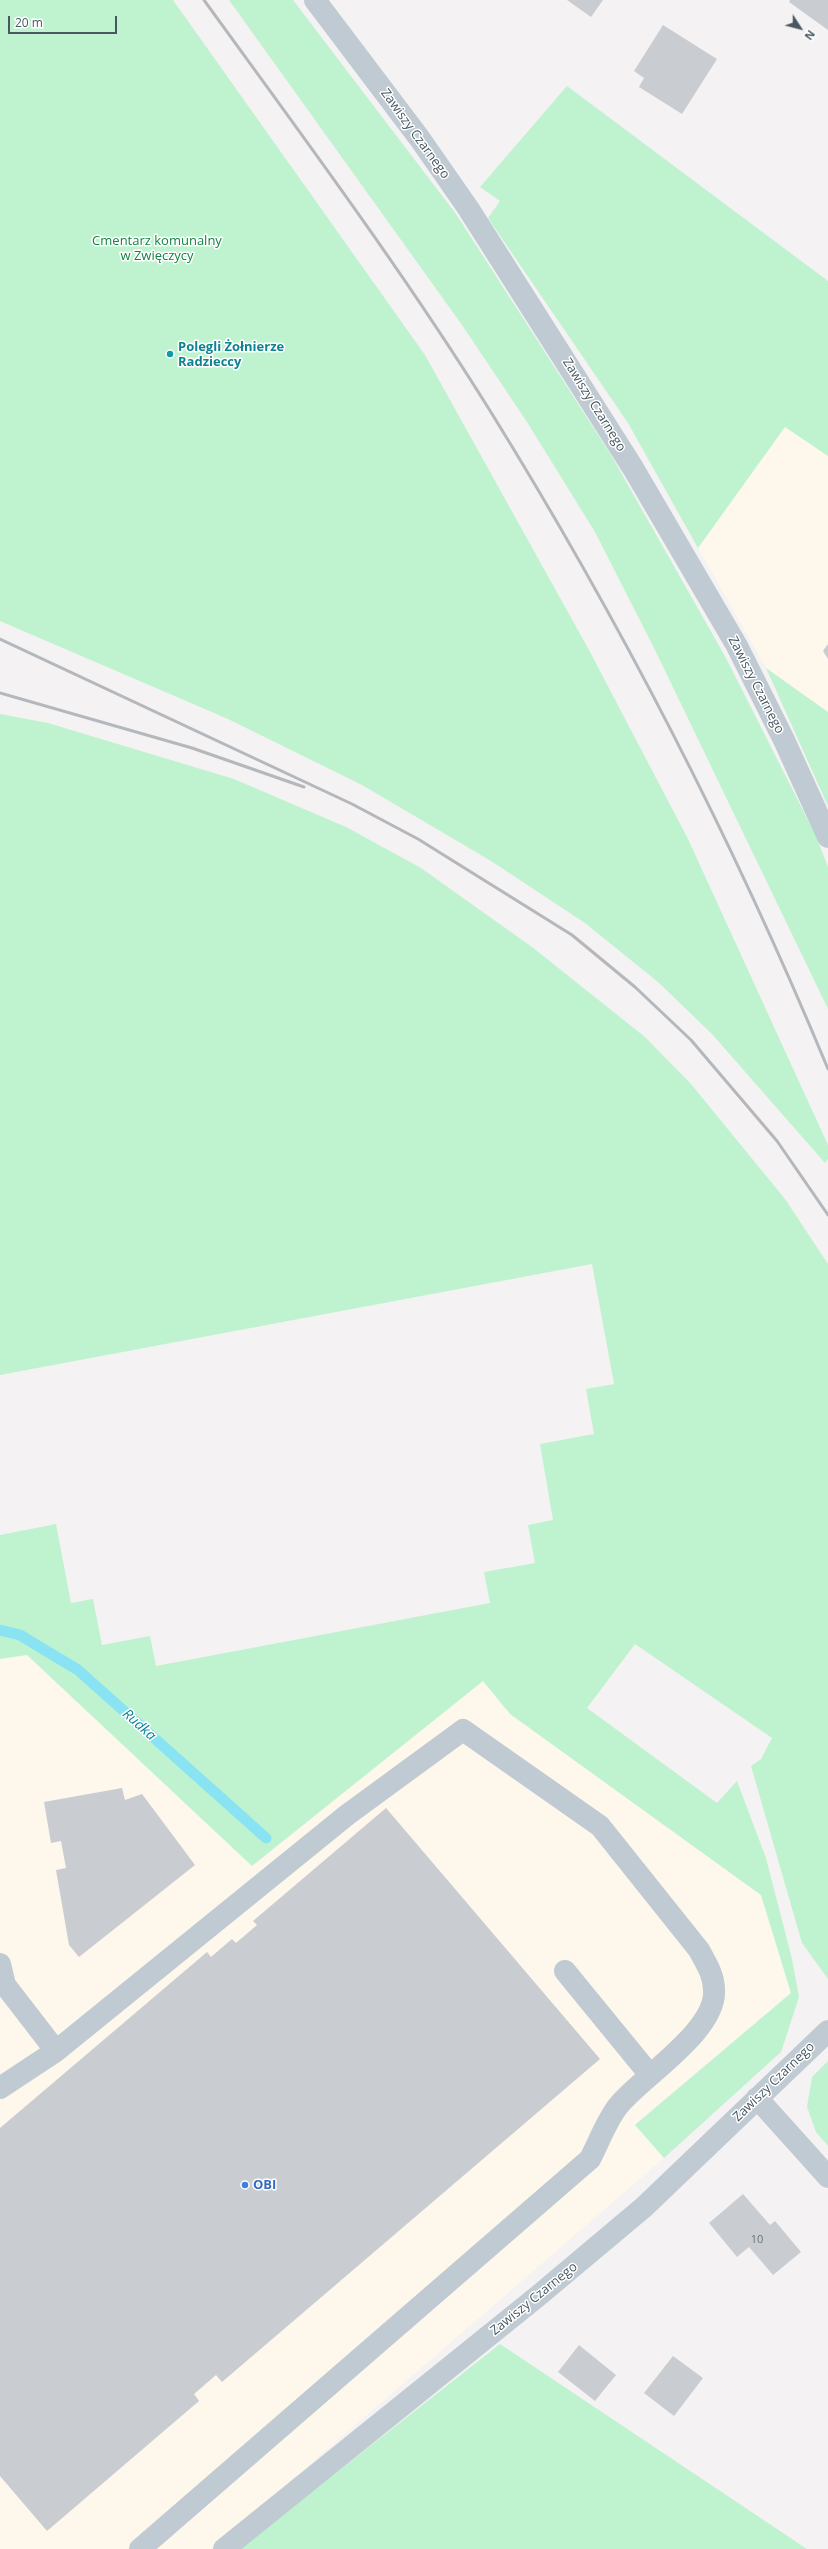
<!DOCTYPE html>
<html>
<head>
<meta charset="utf-8">
<style>
  body { margin:0 }
  #map { position:relative; width:828px; height:2549px; overflow:hidden; background:#f4f2f2; font-family:"Open Sans",sans-serif }
  canvas { display:block }
  .north { position:absolute; left:780px; top:8px; width:40px; height:40px; -webkit-text-stroke:3px #fff; paint-order:stroke; rotate:126deg; font-size:11px; font-weight:700; line-height:16px; text-align:center; color:#485761 }
  .north::after { content:''; display:block; margin:auto; width:14px; height:18px; background:#485761; clip-path:polygon(50% 0,100% 100%,50% 72%,0 100%) }
  .scale { position:absolute; left:8px; top:16px; width:109px; height:18px; box-sizing:border-box; border:2px solid #485761; border-top:0; padding-left:5px; font-size:12px; line-height:14px; white-space:nowrap; color:#485761; -webkit-text-stroke:3px #fff; paint-order:stroke }
</style>
</head>
<body>
<div id="map">
<canvas width="828" height="2549"></canvas>
<div class="north">N</div>
<div class="scale">20 m</div>
</div>
<script>
const g = document.querySelector('canvas').getContext('2d');
g.lineJoin = 'round';
function fill(path, color) { g.fillStyle = color; g.fill(path, 'evenodd'); }
function trace(path, color, width, dash) { g.strokeStyle = color; g.lineWidth = width; g.lineCap = dash ? 'butt' : 'round'; g.setLineDash(dash || []); g.stroke(path); }
function label(font, color, halo, rows, align = 'center') {
  g.font = font + ' "Open Sans",sans-serif'; g.lineWidth = 3; g.setLineDash([]); g.textBaseline = 'middle'; g.strokeStyle = halo; g.fillStyle = color; for (const [text, x, y, turn = 0] of rows) {
    g.save(); g.translate(x, y); g.rotate((+turn || 0) * Math.PI / 180); g.textAlign = isNaN(turn) ? turn : align; if (halo) g.strokeText(text, 0, 0); g.fillText(text, 0, 0); g.restore();
  }
}
const commercial = new Path2D(`
  M785,426L828,456V712L766,668L698,548Z
  M27,1655L252,1866L482,1680L510,1714L761,1895L791,1993L635,2124L664,2158L212,2549H0V1658Z`);
const green = new Path2D(`
  M0,0H173L425,355L589,650L688,839L828,1145V1159L825,1163L712,1034L658,982L585,923L491,861L362,785L228,719L0,621Z
  M229,0H293L456,214L611,455L726,658L816,836L828,867V1009L655,650L595,532L527,422L462,325Z
  M567,86L828,281V456L785,427L698,548L628,423L488,218L500,201L480,187Z
  M766,668L828,712V806Z
  M0,714L48,723L234,779L346,827L421,868L532,947L645,1037L691,1084L785,1199L828,1264V1979L802,1943L751,1766L761,1759L772,1738L635,1644L587,1708L717,1803L737,1781L766,1858L792,1959L799,1997L781,2052L664,2158L635,2125L791,1993L761,1895L510,1714L483,1681L252,1866L27,1655L0,1659V1535L56,1524L71,1603L93,1599L102,1645L150,1636L156,1666L490,1603L484,1572L535,1563L528,1525L553,1520L540,1444L594,1434L586,1389L614,1384L592,1264L0,1375Z
  M828,2061V2146L816,2132L807,2107L812,2077Z
  M500,2344L807,2549H239Z`);
const stream = new Path2D(`
  M0,1630L20,1635L78,1670L266,1838`);
const building = new Path2D(`
  M567,0H603L591,17Z
  M790,0H828V30L789,2Z
  M663,25L717,59L682,114L639,87L644,78L634,71Z
  M828,644V659L823,651Z
  M122,1788L125,1800L142,1794L195,1865L79,1957L69,1945L56,1870L66,1868L61,1841L51,1843L44,1802Z
  M386,1808L600,2059L222,2382L216,2375L194,2394L199,2401L47,2531L0,2476V2128L207,1952L211,1957L232,1939L236,1943L257,1925L253,1921Z
  M743,2194L770,2225L775,2221L801,2252L773,2275L749,2247L737,2257L709,2223Z
  M579,2345L616,2375L595,2401L558,2372Z
  M673,2356L703,2378L674,2416L644,2393Z`);
const minor = new Path2D(`
  M315,0L420,139L468,208L633,468L737,646L784,740L828,837
  M0,1964L5,1985L56,2051
  M565,1971L650,2075
  M0,2088L56,2051L347,1815L463,1730L600,1826L699,1950C706,1963 714,1975 714,1990C717,2030 643,2076 619,2105C607,2119 599,2142 590,2159L140,2549
  M757,2098L828,2177
  M224,2549L538,2296L644,2207L828,2031`);
const rail = new Path2D(`
  M204,0C301,134 401,268 489,409C620,620 733,840 828,1069
  M0,639L352,804L418,839L572,935L635,987L691,1040L777,1141L828,1215
  M0,693L192,748L304,787`);
const markers = [
  [170,354,4,"#0f9aa8"],
  [245,2185,4,"#3f7fe0"]
];
const numberNames = [
  ["10",757,2240]
];
const streetNames = [
  ["Zawiszy Czarnego",415,134,54],
  ["Zawiszy Czarnego",594,405,58],
  ["Zawiszy Czarnego",756,685,63],
  ["Zawiszy Czarnego",774,2082,-44],
  ["Zawiszy Czarnego",534,2299,-39]
];
const parkNames = [
  ["Cmentarz komunalny",157,241],
  ["w Zwięczycy",157,256]
];
const cultureNames = [
  ["Polegli Żołnierze",178,347],
  ["Radzieccy",178,362]
];
const shopNames = [
  ["OBI",253,2185]
];
const waterNames = [
  ["Rudka",139,1725,42]
];
fill(commercial, '#fdf7ec');
fill(green, '#bff3d0');
trace(stream, '#8ae3f2', 11);
fill(building, '#c9cdd2');
trace(minor, '#bfcad2', 22);
trace(rail, '#b4b7bc', 3);
for (const [x, y, r, color] of markers) { const dot = new Path2D(); dot.arc(x, y, r, 0, 2 * Math.PI); g.fillStyle = color; g.fill(dot); trace(dot, '#fff', 1.5); }
label('11px', '#68747d', null, numberNames);
label('13px', '#485761', '#fff', streetNames);
label('13px', '#128343', '#fff', parkNames);
label('bold 13px', '#0d838f', '#fff', cultureNames, 'left');
label('bold 13px', '#366cbe', '#fff', shopNames, 'left');
label('italic 14px', '#078297', '#fff', waterNames);
</script>
</body>
</html>
